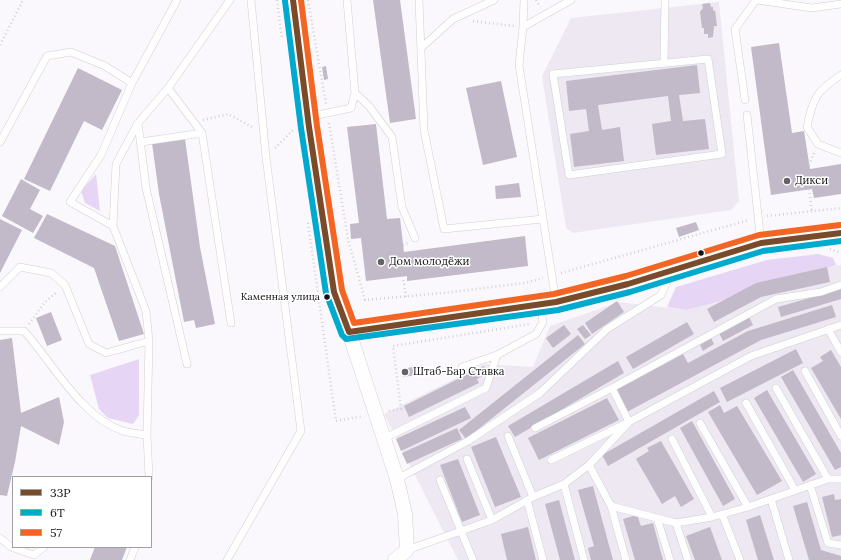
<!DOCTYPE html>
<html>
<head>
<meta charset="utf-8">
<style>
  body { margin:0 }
  #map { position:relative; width:841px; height:560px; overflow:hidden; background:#faf8fc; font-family:Lora,serif }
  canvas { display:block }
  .legend { position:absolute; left:12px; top:476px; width:140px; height:72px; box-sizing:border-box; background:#fff; border:1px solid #a0a0a1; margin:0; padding:5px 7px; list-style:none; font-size:12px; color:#121114 }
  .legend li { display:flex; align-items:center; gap:8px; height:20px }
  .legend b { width:20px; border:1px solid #a0a0a1 }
</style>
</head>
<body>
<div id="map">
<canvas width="841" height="560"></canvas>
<ul class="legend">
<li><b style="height:5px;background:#7a4b2a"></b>33Р</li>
<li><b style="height:5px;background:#00a9ce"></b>6Т</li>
<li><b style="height:5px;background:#f26522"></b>57</li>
</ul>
</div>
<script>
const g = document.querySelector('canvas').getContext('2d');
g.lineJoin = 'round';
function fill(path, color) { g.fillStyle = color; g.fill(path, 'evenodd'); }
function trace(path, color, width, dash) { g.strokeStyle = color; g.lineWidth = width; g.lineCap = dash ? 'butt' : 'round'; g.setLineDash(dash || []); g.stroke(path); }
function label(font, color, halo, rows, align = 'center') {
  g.font = font + ' Lora,serif'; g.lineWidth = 3; g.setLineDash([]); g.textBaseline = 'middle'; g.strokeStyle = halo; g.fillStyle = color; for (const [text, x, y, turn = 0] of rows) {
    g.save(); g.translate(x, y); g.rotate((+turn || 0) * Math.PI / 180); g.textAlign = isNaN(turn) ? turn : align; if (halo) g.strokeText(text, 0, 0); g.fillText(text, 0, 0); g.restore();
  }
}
const built = new Path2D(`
  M719,2L739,201L731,210L573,233L566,228L542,76L571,18Z
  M836,265H841V560H458L384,414L484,364L533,367L550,326L619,302L686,310Z`);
const green = new Path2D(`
  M96,174L100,211L85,203L81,191Z
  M818,254L833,258L836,265L709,304L686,310L667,307L676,287L767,260Z
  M139,359V415L133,424L108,418L99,409L90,375Z`);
const building = new Path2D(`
  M373,0H400L416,119L390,123Z
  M710,3L711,7H713V11L715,10L717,26H714L713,37L708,38V34H704V28H702L700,12L703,8L702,4Z
  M779,43L792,133L804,131L810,169L841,164V194L814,198L812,189L771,195L751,47Z
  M697,65L700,93L679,95L683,121L705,119L709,149L656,155L652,124L671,121L668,96L598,105L602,130L620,127L624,161L574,167L570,134L589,131L586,109L569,111L566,81Z
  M326,66L328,79L324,80L322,67Z
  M78,68L122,90L102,130L84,121L50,191L24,179Z
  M501,81L517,157L483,165L466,88Z
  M376,124L387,219L400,218L404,252L525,236L528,266L407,281V276L366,281L361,238L351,239L350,224L359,223L347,127Z
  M185,139L200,247L215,324L196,328L194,320L184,322L159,194L152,143Z
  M21,179L40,190L30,209L43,216L33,233L2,216Z
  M519,183L521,197L496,199L495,186Z
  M47,214L115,246L144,334L119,341L94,268L34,238Z
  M0,219L22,230L0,273Z
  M696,222L699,230L679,237L676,228Z
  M827,267L830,282L761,297L714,322L707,309L756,283Z
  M841,289V299L781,317L778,307Z
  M617,301L624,312L592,334L585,323Z
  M832,305L836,317L761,340L627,412L616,390L683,354L688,363L748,331Z
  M51,312L62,340L47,346L36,318Z
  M749,317L753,325L723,341L719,333Z
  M687,322L694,334L633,369L626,357Z
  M564,325L571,334L553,348L546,338Z
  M583,325L591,335L585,339L577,329Z
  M578,335L585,344L466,439L459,430Z
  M12,338L21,413L59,397L64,422L59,445L21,426L15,462L7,496L0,495V340Z
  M711,338L714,344L703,351L700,345Z
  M796,349L803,363L727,402L720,388Z
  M831,350L841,367V419L811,368L823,361L820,357Z
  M618,361L624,373L515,437L508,426Z
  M423,365L424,374L403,377L402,369Z
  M484,366L488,373L477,379L479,383L409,417L404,406Z
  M793,370L841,453V467L835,470L781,377Z
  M767,390L816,474L803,482L754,398Z
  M714,391L720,402L608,466L602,455Z
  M607,398L619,420L539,460L528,438Z
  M720,405L724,413L737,406L782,481L757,495L708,412Z
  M465,407L471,418L401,451L396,439Z
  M692,421L735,499L723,506L680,428Z
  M457,428L462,439L407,464L402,453Z
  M496,437L521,497L495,507L471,447Z
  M661,441L694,499L681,507L675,496L662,504L636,459L649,451L647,448Z
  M458,459L480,515L462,522L440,465Z
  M593,486L613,560H591L588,548L594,546L578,490Z
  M834,494L835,500L841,499V535L832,537L822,497Z
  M559,500L575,560H560L545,504Z
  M807,502L821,550L841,556V560H809L793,506Z
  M637,515L641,526L653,523L663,560H635L623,519Z
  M760,515L774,560H758L746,520Z
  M528,527L536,560H507L501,534Z
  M710,527L722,560H695L686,536Z
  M95,547H127L122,560H90Z`);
const path = new Path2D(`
  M277,0L282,38
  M308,0L326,104
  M536,0L540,7
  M473,21L514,26
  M0,45L23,0
  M203,120L228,114L254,128
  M329,123L348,239L365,300L443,293L525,283L543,278
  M275,148L295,128
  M809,165L814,153
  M809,189L812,211
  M767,216L841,208
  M308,223L336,421L363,416
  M403,245L408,243
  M830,249L841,253
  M561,273L749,220
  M403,276L406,297
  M29,324L45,302L57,292
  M389,411L401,409L393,346L530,324`);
const lane = new Path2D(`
  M419,0L424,130L444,229L543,219
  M757,0L812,8L841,4
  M523,27L524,0
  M421,48L453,19L494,0
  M708,59L722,154L569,175L553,74Z
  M664,63L665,0
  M841,75C816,92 813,97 807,127L818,144L841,153
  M168,88L202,133L231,323
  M355,93L369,106L392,137L402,207L415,238
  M745,100L735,29L756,0
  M747,115L761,243
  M308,117L351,108L355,93L347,0
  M138,123L146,188L187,364
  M0,142L47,56L71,52L105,66L132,83L177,0
  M141,142L202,133
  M113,226L70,202L101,155L132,83
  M0,287L20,267L51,273L65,285L89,344L106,353L149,341L146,311L113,226L116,164L138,123L168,88L230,0
  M556,302L519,65L523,27L571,0
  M828,329L841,352
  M0,331H24C53,363 81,417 123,431C131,433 139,434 147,435L149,477
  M462,367L497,355
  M805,371L841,436
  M776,388L828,479
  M746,403L795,490
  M700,423L748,507
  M535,428L612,388L776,299L821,292L841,285
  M147,435L149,341
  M508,436L533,497
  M383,439L486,388L497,355L536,334L543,322L540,305
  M672,439L712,517
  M467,459L492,520
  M551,460L629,422L612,388
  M589,465L611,506
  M397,479L468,441L540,393L607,329L661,295L671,272
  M440,480L473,560
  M564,484L584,560
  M810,485L828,543L841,545
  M771,499L789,560
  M527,500L543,560
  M722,514L740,560
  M657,518L670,560
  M676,523L688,560
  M0,538L11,547L34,555L44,547
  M407,550L492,520L533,497L564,484L589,465L629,422L751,356L841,325
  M130,560L135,547
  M227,560L301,431L266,157L251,0
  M626,560L611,506L676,523L712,517L748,507L828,479H841`);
const street = new Path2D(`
  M293,0L309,127L334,292L349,332L556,302L628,284L761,243L841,233
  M349,332L397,479L405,514L407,550L395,560`);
const bus1 = new Path2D(`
  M293,0L309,127L334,292L349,332L556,302L628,284L761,243L841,233`);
const bus2 = new Path2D(`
  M285,1L301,128L326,293L342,335L346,339L558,310L630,292L763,251L841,241`);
const bus3 = new Path2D(`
  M301,0L317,126L342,290L354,323L554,294L626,276L759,235L840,225`);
const markers = [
  [787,181,4,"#636265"],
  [701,253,3.5,"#121114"],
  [381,262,4,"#636265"],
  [327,297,3.5,"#121114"],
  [405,372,4,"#636265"]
];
const busNames = [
  ["Каменная улица",320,297]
];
const poiNames = [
  ["Дикси",795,181],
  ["Дом молодёжи",389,262],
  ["Штаб-Бар Ставка",413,372]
];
fill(built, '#eee8f2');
fill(green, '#e6d5f4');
fill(building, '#c2b9c9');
trace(lane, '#d1cfd2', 8);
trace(street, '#d1cfd2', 15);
trace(path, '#d2d2d3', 2.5, [1, 3]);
trace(lane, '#fefeff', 7);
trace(street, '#fefeff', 14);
trace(bus1, '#7a4b2a', 6);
trace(bus2, '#00a9ce', 6);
trace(bus3, '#f26522', 6);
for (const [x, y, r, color] of markers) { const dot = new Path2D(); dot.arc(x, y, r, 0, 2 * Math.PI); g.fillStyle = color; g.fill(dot); trace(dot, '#fff', 1.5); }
label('10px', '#121114', '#fff', busNames, 'right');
label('11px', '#121114', '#fff', poiNames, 'left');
</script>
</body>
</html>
